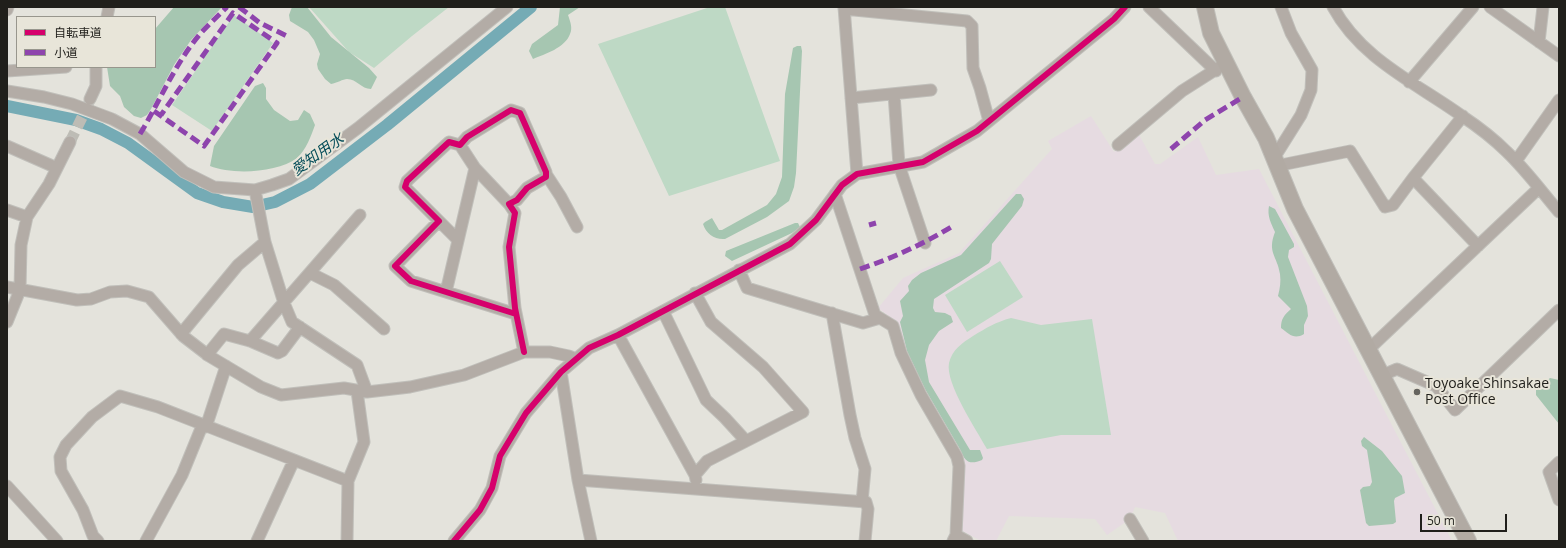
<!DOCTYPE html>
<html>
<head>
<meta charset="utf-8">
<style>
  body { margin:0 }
  #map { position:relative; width:1566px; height:548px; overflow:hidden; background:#e4e3dc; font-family:"Open Sans","Noto Sans JP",sans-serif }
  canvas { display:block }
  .frame { position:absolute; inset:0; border:8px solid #201f1b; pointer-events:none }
  .legend { position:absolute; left:16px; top:16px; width:140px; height:52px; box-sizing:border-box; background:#e8e5d9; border:1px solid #98968d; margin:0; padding:5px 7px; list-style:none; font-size:12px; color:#201f1b }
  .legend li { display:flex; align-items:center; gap:8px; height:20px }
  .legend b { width:20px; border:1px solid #98968d }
  .scale { position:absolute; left:1420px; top:514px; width:87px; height:18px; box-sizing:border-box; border:2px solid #201f1b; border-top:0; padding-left:5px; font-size:12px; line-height:14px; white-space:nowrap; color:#201f1b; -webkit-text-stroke:3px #e8e5d9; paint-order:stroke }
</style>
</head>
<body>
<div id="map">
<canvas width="1566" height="548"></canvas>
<div class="frame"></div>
<ul class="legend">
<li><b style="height:5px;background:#d6006c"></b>自転車道</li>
<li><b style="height:5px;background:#8e44ad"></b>小道</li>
</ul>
<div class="scale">50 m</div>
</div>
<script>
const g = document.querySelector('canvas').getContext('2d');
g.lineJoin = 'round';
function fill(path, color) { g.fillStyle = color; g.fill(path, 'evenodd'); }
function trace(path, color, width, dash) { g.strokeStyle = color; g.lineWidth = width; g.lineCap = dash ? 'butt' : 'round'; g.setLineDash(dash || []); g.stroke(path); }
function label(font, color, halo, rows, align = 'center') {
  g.font = font + ' "Open Sans","Noto Sans JP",sans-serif'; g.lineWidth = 4; g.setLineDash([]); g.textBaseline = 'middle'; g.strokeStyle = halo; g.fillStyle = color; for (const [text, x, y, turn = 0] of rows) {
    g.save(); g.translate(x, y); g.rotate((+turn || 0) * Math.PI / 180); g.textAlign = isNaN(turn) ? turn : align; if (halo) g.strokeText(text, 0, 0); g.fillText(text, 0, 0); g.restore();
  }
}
const industrial = new Path2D(`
  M1091,116L1114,152L1138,133L1155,164H1160L1198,137L1216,175L1259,169L1452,541H1178L1165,513L1135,507L1130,519L1107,535L1095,519L1009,516L996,541H981L959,529L963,466L905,352L898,323L878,308L903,278L959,253L1052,149L1048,141Z`);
const green = new Path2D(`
  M309,7H449L412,36L374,68L349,52Z
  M710,7H725L780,161L669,196L598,44Z
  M234,15L273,43L212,131L172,105Z
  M1000,261L1023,297L967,332L945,295Z
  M1011,318L1041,325L1092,319L1111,435H1061L987,449C976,429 945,383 949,363C952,350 962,343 973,336C986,328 996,322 1011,318Z`);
const forest = new Path2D(`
  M174,7H222L191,40L174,65L151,109L147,115L141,118L134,116L124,107L120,96L110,86L107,67H155V29Z
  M292,7H307L331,37L369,68L377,77L371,89C361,89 357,79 347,79C343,79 337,83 331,84L325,79L318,69L317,64L320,54L314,40L308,32L290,21L289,15Z
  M560,7H580L568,15C570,21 573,28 570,34C565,48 545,54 533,59L529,51L532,44L558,25Z
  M797,46H801L802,51L796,173L794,187L789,201L767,217L725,239C715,240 706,234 703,224L705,222L712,218L719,230H722L767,205L776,194L782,177L785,94L793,48Z
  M263,83L266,88V99L274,110L290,121L298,120L304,110L310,114L315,125C311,136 306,150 297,158C277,173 232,175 210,166L214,146L255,86Z
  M1016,194H1021L1024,199L1022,206L992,244L991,259L989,263L934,299L933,308L935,312L945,313L951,316L953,322L939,331L929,345L925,360L929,382L970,450H980L983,458L982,460C970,465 965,462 961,451L925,389L907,351L900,322L903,316L900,301L909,291L908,286L912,280L921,273L961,255Z
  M1269,206L1275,209L1294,244V247L1289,250L1288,257L1307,306L1308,316L1304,325V334C1294,340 1289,334 1281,328C1281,319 1284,315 1291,309L1278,296C1280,288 1281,282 1280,274C1277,255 1267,253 1275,232C1271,223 1267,216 1269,206Z
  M795,223H798L800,227L792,233L732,261L725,256L726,251Z
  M1550,378L1559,380V424L1536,395V390Z
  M1364,437L1382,451L1402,476L1405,493L1395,498L1394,501L1396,522L1393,524L1369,526L1366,523L1360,490L1363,487L1370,486L1372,482L1367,450L1362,446L1361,441Z`);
const canal = new Path2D(`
  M7,106L76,120L101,129L128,143L197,193L223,202L253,207L275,202L310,184L387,125L531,7`);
const streetTunnel = new Path2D(`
  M70,142L90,101`);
const street = new Path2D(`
  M844,7L857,174
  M1149,7L1216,71
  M1333,7C1361,59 1416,83 1462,116C1477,126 1494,139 1507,152C1526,170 1542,192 1559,212
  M1490,7L1559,56
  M844,9L967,21L972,26L973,68L980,88L989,121
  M7,10L8,7
  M107,17L109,7
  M1539,42L1543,7
  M7,71L66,67
  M1409,82L1473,7
  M7,91L44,97L72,104L112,119L140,134L184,172L214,187L255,190L272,185L289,179L358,128L507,7
  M894,94L899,165L925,243
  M851,98L931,90
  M90,99L96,86V67
  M1463,116L1413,178L1478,246
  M460,145L475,168L509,204
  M1118,145L1182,91L1226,63
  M7,146L57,168L49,184L27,217L21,245L20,290L7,322
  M1274,158L1301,115L1311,90L1312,70L1291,33L1281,7
  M1516,161L1559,100
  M1276,166L1350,151L1385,207L1393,205L1413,178
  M57,168L70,142
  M546,174L561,197L577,227
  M255,190L265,242L284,303L292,322L357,365L367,392
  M835,194L875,315L893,326L901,353L921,395L957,457L959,466L956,535L953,541
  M7,210L27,217
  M439,221L458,240
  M739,270L747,288L863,323L880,318
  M310,273L334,285L384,329
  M7,287L77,300L91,299L110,292L127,291L149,297L183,336L209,356L261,387L281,395L344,388L367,392L410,387L464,375L524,352H550L569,356L576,359
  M446,292L475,168
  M695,293L711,322L763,367L803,412L707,461L695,475
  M663,311L706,400L725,418L746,441
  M832,313L850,415L855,438L865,469L862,502
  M516,314L411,281L395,266L439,221L405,187L407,181L449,142L460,145L467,137L511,110L520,113L546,172V177L527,188L517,200L509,204L515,213L509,247L515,308L524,352
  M181,334L238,265L265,242
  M618,335L695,475L696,480
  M250,341L360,215
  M1369,349L1539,188
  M207,355L224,334L250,341L278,353L282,351L300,327
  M561,372L578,480L591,541
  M1383,375L1397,369L1436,386L1455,410L1559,310
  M206,427L226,366
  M1559,462L1549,472L1559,500
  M578,480L866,502L868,509L865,541
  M7,486L57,541
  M1130,519L1143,541
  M956,535L967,541
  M98,541L93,536L83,510L61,471L60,457L66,445L92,417L120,396L158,407L348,481L364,442L357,391
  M146,541L182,475L202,426
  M257,541L294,460
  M347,541L348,481
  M454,541L480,510L492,488L500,456L526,413L561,372L589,348L618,335L790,244L816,220L842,185L857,174L923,162L977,131L1114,19L1125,7`);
const secondary = new Path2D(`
  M1205,7L1211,33L1243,97L1266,138L1295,209L1468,541`);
const quiet = new Path2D(`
  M239,7L260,23L287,36
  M154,111L204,146L277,43L233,13L161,115
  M140,134C160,101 175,63 201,33C209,24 218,16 227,7
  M1171,149L1205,120L1243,97
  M869,225L876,223
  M860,269C893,258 923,244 953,226`);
const cycleway = new Path2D(`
  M516,314L411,281L395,266L439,221L405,187L407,181L449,142L460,145L467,137L511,110L520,113L546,172V177L527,188L517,200L509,204L515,213L509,247L515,308L524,352
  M454,541L480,510L492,488L500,456L526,413L561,372L589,348L618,335L790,244L816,220L842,185L857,174L923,162L977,131L1114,19L1125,7`);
const markers = [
  [1417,392,4,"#65645f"]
];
const poiNames = [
  ["Toyoake Shinsakae",1425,384],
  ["Post Office",1425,400]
];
const waterNames = [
  ["愛知用水",318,155,-36]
];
fill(industrial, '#e6dbe1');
fill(green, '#bed9c5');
fill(forest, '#a6c6b1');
trace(canal, '#75abb5', 12);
trace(streetTunnel, '#bdbcb5', 11, [11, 5.5]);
trace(street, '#c0bfba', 13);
trace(secondary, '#c0bfba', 18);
trace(street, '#b3aca6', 11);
trace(secondary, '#b1aaa3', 16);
trace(quiet, '#8e44ad', 5, [10, 5]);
trace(cycleway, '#d6006c', 6);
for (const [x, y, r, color] of markers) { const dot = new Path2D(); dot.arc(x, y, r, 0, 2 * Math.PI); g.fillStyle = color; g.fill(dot); trace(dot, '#e8e5d9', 1.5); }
label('14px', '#201f1b', '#e8e5d9', poiNames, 'left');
label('italic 15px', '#064e5a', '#e8e5d9', waterNames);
</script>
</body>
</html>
